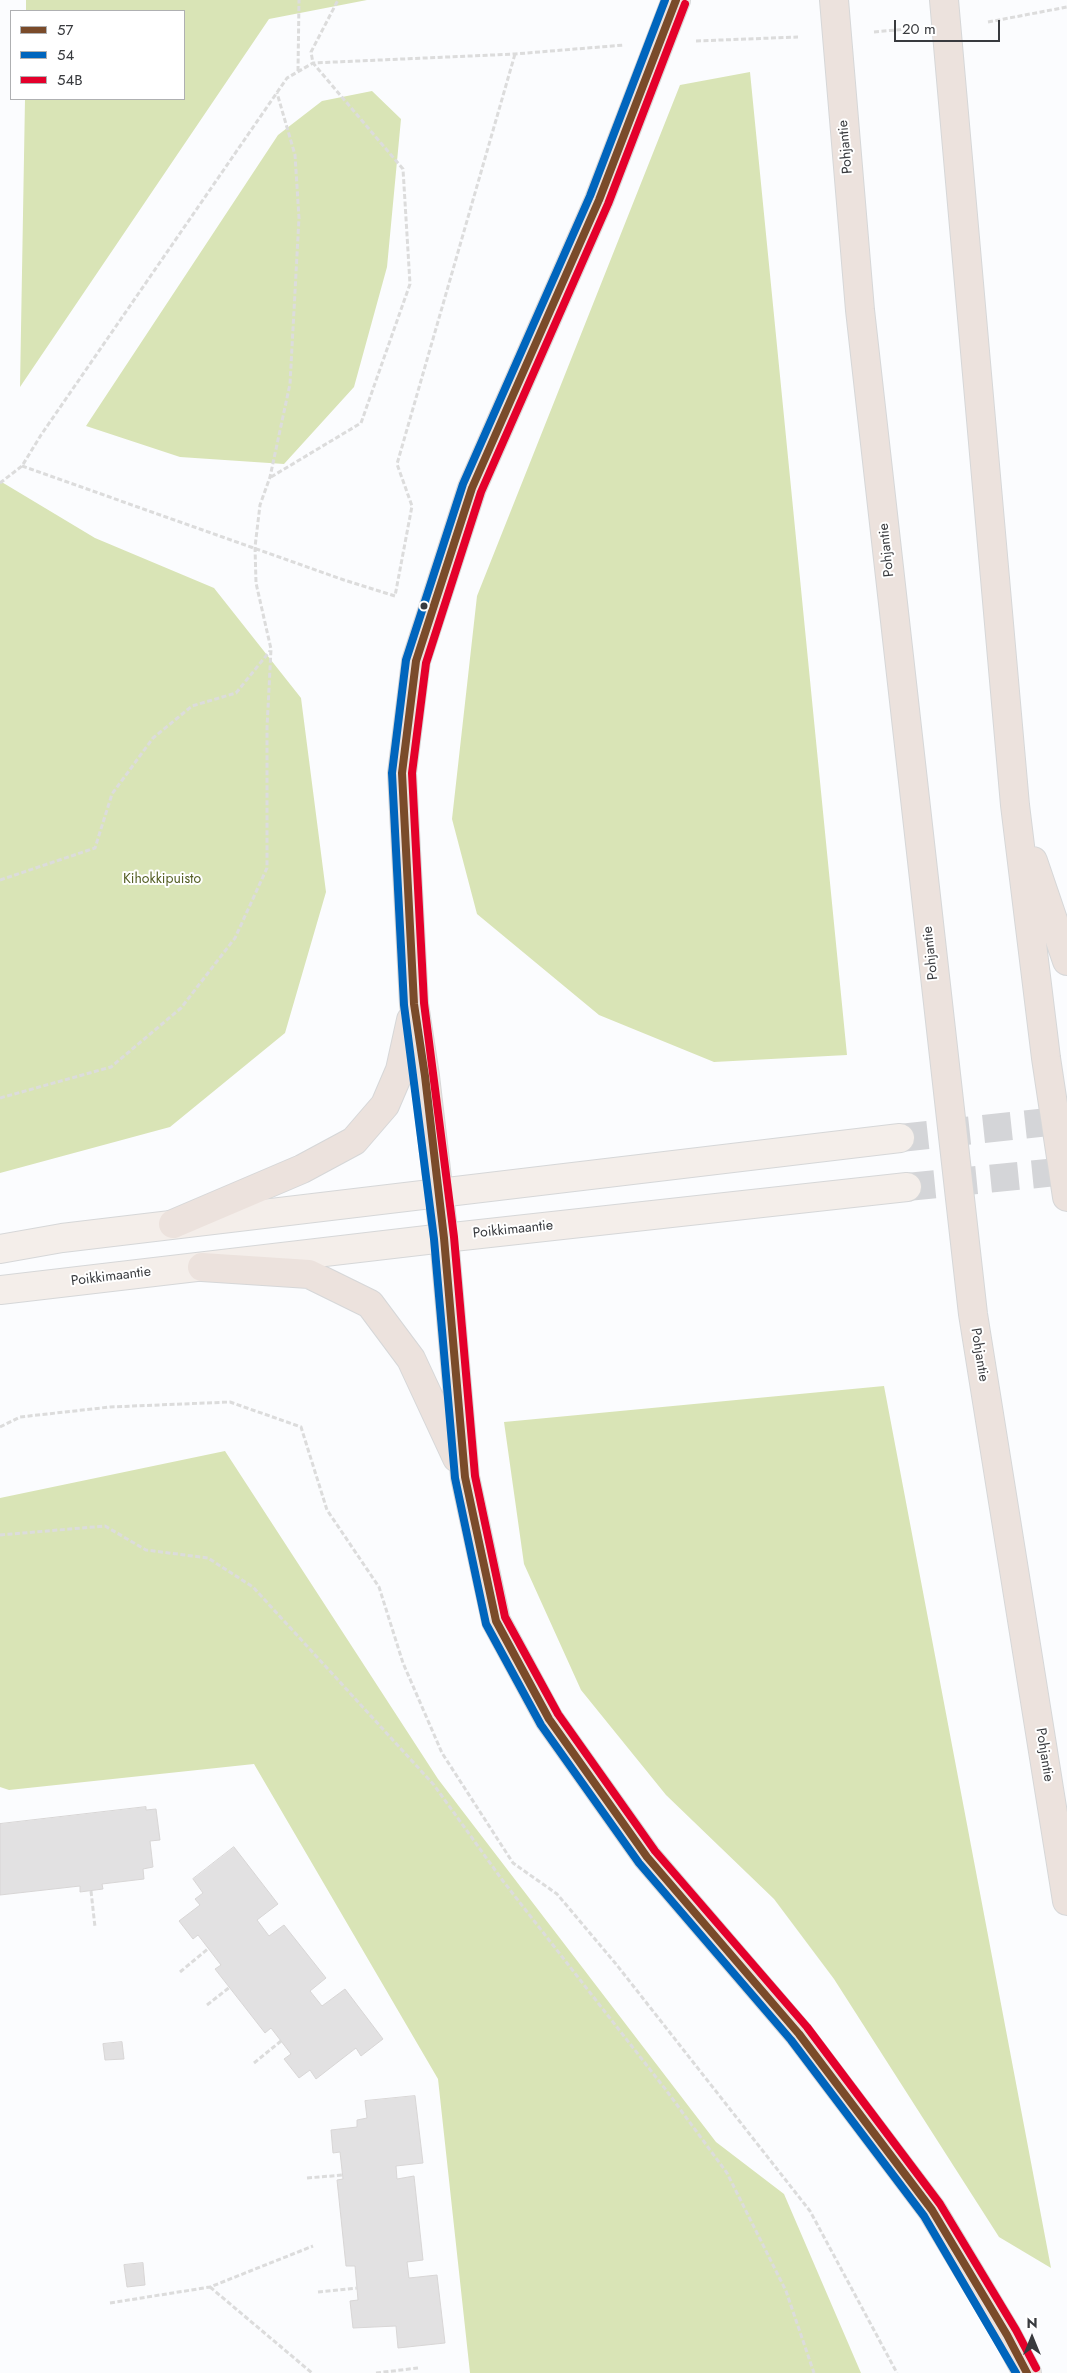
<!DOCTYPE html>
<html>
<head>
<meta charset="utf-8">
<style>
  body { margin:0 }
  #map { position:relative; width:1067px; height:2373px; overflow:hidden; background:#fbfcfe; font-family:Jost,sans-serif }
  canvas { display:block }
  .legend { position:absolute; left:10px; top:10px; width:175px; height:90px; box-sizing:border-box; background:#fff; border:1px solid #afb0b2; margin:0; padding:6px 9px; list-style:none; font-size:15px; color:#383a3e }
  .legend li { display:flex; align-items:center; gap:10px; height:25px }
  .legend b { width:25px; border:1px solid #afb0b2 }
  .north { position:absolute; left:1007px; top:2313px; width:50px; height:50px; -webkit-text-stroke:4px #fff; paint-order:stroke; rotate:0deg; font-size:14px; font-weight:700; line-height:20px; text-align:center; color:#383a3e }
  .north::after { content:''; display:block; margin:auto; width:18px; height:22px; background:#383a3e; clip-path:polygon(50% 0,100% 100%,50% 72%,0 100%) }
  .scale { position:absolute; left:894px; top:20px; width:106px; height:22px; box-sizing:border-box; border:2px solid #383a3e; border-top:0; padding-left:6px; font-size:15px; line-height:18px; white-space:nowrap; color:#383a3e; -webkit-text-stroke:4px #fff; paint-order:stroke }
</style>
</head>
<body>
<div id="map">
<canvas width="1067" height="2373"></canvas>
<ul class="legend">
<li><b style="height:6px;background:#7a4b2a"></b>57</li>
<li><b style="height:6px;background:#0065bd"></b>54</li>
<li><b style="height:6px;background:#e4002b"></b>54B</li>
</ul>
<div class="north">N</div>
<div class="scale">20 m</div>
</div>
<script>
const g = document.querySelector('canvas').getContext('2d');
g.lineJoin = 'round';
function fill(path, color) { g.fillStyle = color; g.fill(path, 'evenodd'); }
function trace(path, color, width, dash) { g.strokeStyle = color; g.lineWidth = width; g.lineCap = dash ? 'butt' : 'round'; g.setLineDash(dash || []); g.stroke(path); }
function label(font, color, halo, rows, align = 'center') {
  g.font = font + ' Jost,sans-serif'; g.lineWidth = 4; g.setLineDash([]); g.textBaseline = 'middle'; g.strokeStyle = halo; g.fillStyle = color; for (const [text, x, y, turn = 0] of rows) {
    g.save(); g.translate(x, y); g.rotate((+turn || 0) * Math.PI / 180); g.textAlign = isNaN(turn) ? turn : align; if (halo) g.strokeText(text, 0, 0); g.fillText(text, 0, 0); g.restore();
  }
}
const forest = new Path2D(`
  M26,0H367L269,19L20,387L25,99H184V11H26Z
  M750,72L847,1055L714,1062L599,1015L477,914L452,819L477,596L680,85Z
  M372,91L401,119L387,267L354,387L284,464L180,457L86,426L278,135L322,101Z
  M0,481L95,538L214,588L301,698L326,892L285,1033L170,1127L0,1173Z
  M884,1386L1051,2268L999,2237L834,1979L774,1899L666,1795L581,1690L524,1564L504,1422Z
  M225,1451L438,1779L716,2142L784,2194L861,2373H470L438,2079L254,1764L9,1790L0,1787V1498Z`);
const building = new Path2D(`
  M146,1807V1810L156,1809L160,1840L150,1841L153,1867L143,1869L144,1879L102,1884L103,1889L80,1892V1886L0,1895V1824Z
  M234,1847L278,1904L257,1920L269,1936L284,1925L326,1978L310,1991L322,2006L345,1989L383,2039L361,2056L356,2048L316,2079L310,2070L299,2078L284,2059L291,2054L271,2028L265,2033L215,1969L221,1965L198,1935L193,1939L179,1921L200,1905L195,1899L203,1893L193,1879Z
  M122,2042L124,2059L105,2060L103,2044Z
  M415,2096L423,2163L396,2166L397,2179L414,2176L423,2260L407,2262L409,2278L437,2275L445,2343L398,2348L396,2326L353,2328L350,2301L358,2300L355,2266H346L337,2180L343,2179L340,2152L333,2153L331,2130L357,2127V2120L367,2118L365,2101Z
  M143,2263L145,2285L127,2287L124,2265Z`);
const primaryTunnel = new Path2D(`
  M900,1138L1067,1120
  M907,1187L1067,1171`);
const path = new Path2D(`
  M988,22L1067,7
  M874,32L906,29
  M696,41L798,37
  M298,71L299,0
  M22,466L344,580L395,596L412,506L397,464L515,54
  M271,477L361,423L410,284L403,169L313,63L311,52L338,0
  M0,483L22,466L41,435L287,78L313,63L515,54L624,45
  M0,880L95,848L112,794L153,738L192,706L236,693L270,651
  M0,1098L111,1067L181,1008L235,938L267,868V728L271,649L256,583L255,547L260,505L270,477L290,384L299,218L295,155L277,93
  M0,1427L20,1417L110,1407L230,1402L301,1427L327,1510L379,1587L403,1663L442,1753L513,1863L557,1894L616,1964L810,2211L897,2373
  M0,1535L105,1526L146,1550L208,1558L253,1587L434,1785L503,1881L666,2090L727,2173L786,2291L814,2373
  M91,1891L95,1927
  M180,1972L209,1948
  M207,2005L230,1987
  M254,2063L281,2041
  M307,2178L343,2175
  M210,2287L312,2373
  M318,2292L357,2288
  M110,2303L210,2287L313,2246
  M376,2373L418,2368`);
const primary = new Path2D(`
  M0,1249L62,1238L900,1138
  M0,1290L444,1238L907,1187`);
const motorway = new Path2D(`
  M676,0L599,200L472,488L416,661L402,773L414,1004L425,1076L444,1238L465,1477L496,1621L549,1719L647,1857L799,2034L932,2210L1007,2335L1027,2373
  M834,0L860,310L973,1314L1067,1901
  M944,0L1015,805L1046,1058L1067,1197
  M1033,861L1067,961
  M173,1224L302,1169L354,1141L385,1105L400,1070L411,1020
  M202,1267L309,1274L370,1304L411,1359L457,1458`);
const bus1 = new Path2D(`
  M676,0L599,200L472,488L416,661L402,773L414,1004L425,1076L444,1238L465,1477L496,1621L549,1719L647,1857L799,2034L932,2210L1007,2335L1027,2373`);
const bus2 = new Path2D(`
  M665,0L590,196L463,484L406,660L392,773L404,1005L434,1239L455,1478L486,1624L541,1725L639,1863L791,2040L924,2216L1016,2373`);
const bus3 = new Path2D(`
  M685,4L608,204L481,492L426,663L412,773L424,1003L454,1237L475,1476L505,1617L558,1714L655,1851L807,2027L940,2204L1016,2330L1036,2368`);
const markers = [
  [424,606,4.5,"#383a3e"]
];
const streetNames = [
  ["Pohjantie",846,147,-95],
  ["Pohjantie",887,550,-96],
  ["Pohjantie",931,953,-96],
  ["Poikkimaantie",513,1230,-6],
  ["Poikkimaantie",111,1277,-7],
  ["Pohjantie",979,1355,81],
  ["Pohjantie",1044,1755,81]
];
const parkNames = [
  ["Kihokkipuisto",162,880]
];
fill(forest, '#d9e4b6');
fill(building, '#e2e1e2');
trace(building, '#d8d6d6', 1);
trace(primaryTunnel, '#d4d5d8', 28, [28, 14]);
trace(primary, '#d6d7d8', 30);
trace(motorway, '#d6d7d8', 30);
trace(path, '#dcdcdc', 3, [5, 2.5]);
trace(primary, '#f4eeea', 28);
trace(motorway, '#ece2dd', 28);
trace(bus1, '#7a4b2a', 8);
trace(bus2, '#0065bd', 8);
trace(bus3, '#e4002b', 8);
for (const [x, y, r, color] of markers) { const dot = new Path2D(); dot.arc(x, y, r, 0, 2 * Math.PI); g.fillStyle = color; g.fill(dot); trace(dot, '#fff', 2); }
label('14px', '#383a3e', '#fff', streetNames);
label('14px', '#535e23', '#fff', parkNames);
</script>
</body>
</html>
